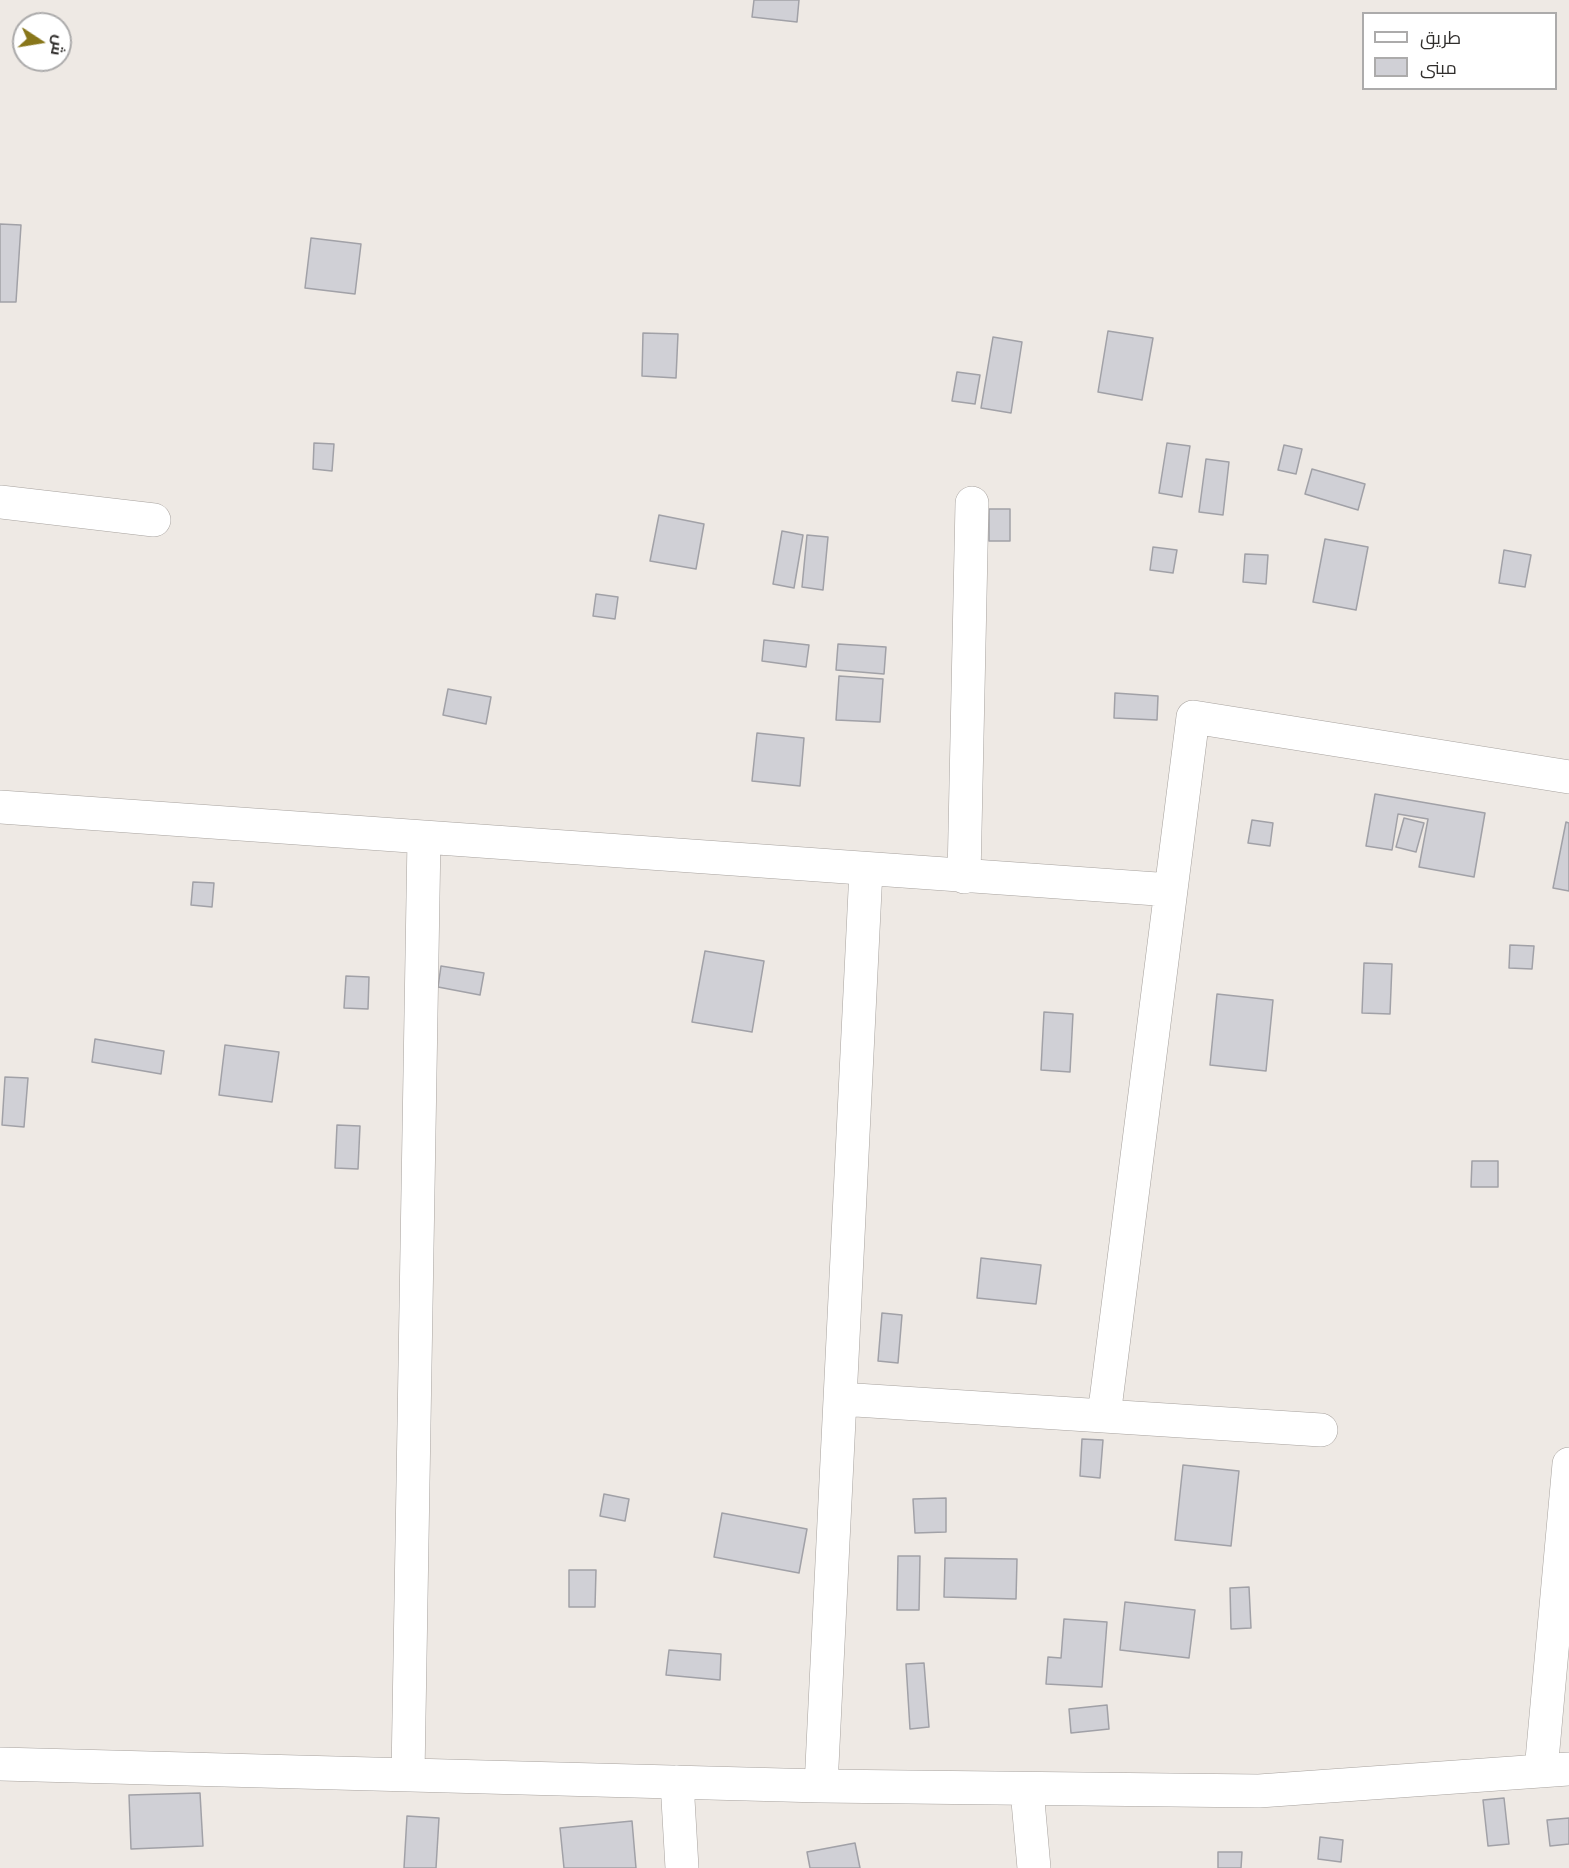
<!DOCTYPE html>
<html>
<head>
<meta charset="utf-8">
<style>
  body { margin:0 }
  #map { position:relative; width:1569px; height:1868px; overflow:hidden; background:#eee9e4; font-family:"Zilla Slab",Cairo,serif }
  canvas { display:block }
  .legend { position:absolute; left:1362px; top:12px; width:195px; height:78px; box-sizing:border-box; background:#fff; border:2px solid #acabab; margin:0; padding:8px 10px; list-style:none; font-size:18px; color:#302e2c }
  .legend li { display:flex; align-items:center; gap:12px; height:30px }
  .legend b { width:30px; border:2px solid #acabab }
  .north { position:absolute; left:12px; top:12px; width:60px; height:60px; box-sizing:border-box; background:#fff; border:2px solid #acabab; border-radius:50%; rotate:102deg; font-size:16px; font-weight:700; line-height:24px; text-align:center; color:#302e2c }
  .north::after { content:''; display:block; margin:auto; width:21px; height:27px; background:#88761a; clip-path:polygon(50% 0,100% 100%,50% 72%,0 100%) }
</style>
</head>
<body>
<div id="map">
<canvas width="1569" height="1868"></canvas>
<ul class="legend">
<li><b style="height:8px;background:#fff"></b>طريق</li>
<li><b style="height:16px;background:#d0d0d6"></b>مبنى</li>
</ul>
<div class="north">ش</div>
</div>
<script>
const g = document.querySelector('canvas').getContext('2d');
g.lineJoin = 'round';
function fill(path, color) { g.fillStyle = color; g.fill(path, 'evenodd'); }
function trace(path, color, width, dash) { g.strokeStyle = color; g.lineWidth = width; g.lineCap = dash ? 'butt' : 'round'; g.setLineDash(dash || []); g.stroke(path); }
const building = new Path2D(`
  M754,0H799L797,22L752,17Z
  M0,224L21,225L16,302H0Z
  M311,238L361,244L355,294L305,288Z
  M1108,331L1153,338L1142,400L1098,392Z
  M643,333L678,334L676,378L642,376Z
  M993,337L1022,342L1011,413L981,408Z
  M957,372L980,375L975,404L952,401Z
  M314,443L334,444L332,471L313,469Z
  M1167,443L1190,446L1182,497L1159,493Z
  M1284,445L1302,449L1296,474L1278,470Z
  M1206,459L1229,462L1223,515L1199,512Z
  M1312,469L1365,484L1358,510L1305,494Z
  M989,509H1010V541H989Z
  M659,515L704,524L696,569L650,561Z
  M782,531L803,535L794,588L773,584Z
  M807,535L828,537L823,590L802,587Z
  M1325,539L1368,547L1356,610L1313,602Z
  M1153,547L1177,550L1173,573L1150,570Z
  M1504,550L1531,555L1525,587L1499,583Z
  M1245,554L1268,555L1266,584L1243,582Z
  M596,594L618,597L615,619L593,616Z
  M764,640L809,645L806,667L762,661Z
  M838,644L886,647L884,674L836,670Z
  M839,676L883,679L880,722L836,720Z
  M448,689L491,697L486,724L443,715Z
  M1115,693L1158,696L1157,720L1114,718Z
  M757,733L804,738L800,786L752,781Z
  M1375,794L1485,813L1474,877L1419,867L1428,819L1398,814L1392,850L1366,846Z
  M1404,818L1424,823L1416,852L1396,847Z
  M1252,820L1273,823L1270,846L1248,843Z
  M1566,822L1569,823V891L1553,888Z
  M193,882L214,883L212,907L191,905Z
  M1510,945L1534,946L1532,969L1509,968Z
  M705,951L764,961L752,1032L692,1022Z
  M1364,963L1392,964L1390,1014L1362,1013Z
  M441,966L484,973L480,995L438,987Z
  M346,976L369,977L368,1009L344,1008Z
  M1217,994L1273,1000L1266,1071L1210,1065Z
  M1044,1012L1073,1014L1070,1072L1041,1070Z
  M95,1039L164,1051L161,1074L92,1062Z
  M225,1045L279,1052L272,1102L219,1095Z
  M5,1077L28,1078L24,1127L2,1125Z
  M337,1125L360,1126L358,1169L335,1168Z
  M1472,1161H1498V1187H1471Z
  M981,1258L1041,1265L1036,1304L977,1298Z
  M882,1313L902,1315L898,1363L878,1361Z
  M1082,1439L1103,1440L1100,1478L1080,1476Z
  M1183,1465L1239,1471L1231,1546L1175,1540Z
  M604,1494L629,1499L625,1521L600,1516Z
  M946,1498V1532L915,1533L913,1499Z
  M722,1513L807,1529L799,1573L714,1557Z
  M898,1556H920L919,1610H897Z
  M945,1558L1017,1559L1016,1599L944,1597Z
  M569,1570H596L595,1607H569Z
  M1249,1587L1251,1628L1231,1629L1230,1588Z
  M1125,1602L1195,1610L1189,1658L1120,1650Z
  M1064,1619L1107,1622L1102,1687L1046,1684L1048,1657L1061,1658Z
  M669,1650L721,1654L720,1680L666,1675Z
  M924,1663L929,1727L910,1729L906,1664Z
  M1107,1705L1109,1729L1071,1733L1069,1709Z
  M200,1793L203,1846L131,1849L129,1795Z
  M1504,1798L1509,1844L1488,1846L1483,1800Z
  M407,1816L439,1818L436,1868H404Z
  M1569,1818V1844L1550,1846L1547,1820Z
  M632,1821L636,1868H564L560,1828Z
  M1320,1837L1343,1840L1341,1862L1318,1859Z
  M855,1843L860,1868H810L807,1852Z
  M1218,1852H1242L1241,1868H1218Z`);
const minor = new Path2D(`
  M0,502L154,520
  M0,807L1171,890
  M964,877L972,503
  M840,1399L1321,1430
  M1104,1416L1193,717L1569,777
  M0,1764L821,1786L1259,1791L1569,1769
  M1541,1771L1569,1464
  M408,1775L424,838
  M677,1782L682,1868
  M821,1786L866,870
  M1027,1790L1034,1868`);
fill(building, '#d0d0d6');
trace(building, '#a1a1a7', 1.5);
trace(minor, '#a7a29e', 34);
trace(minor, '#fff', 33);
</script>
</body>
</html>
